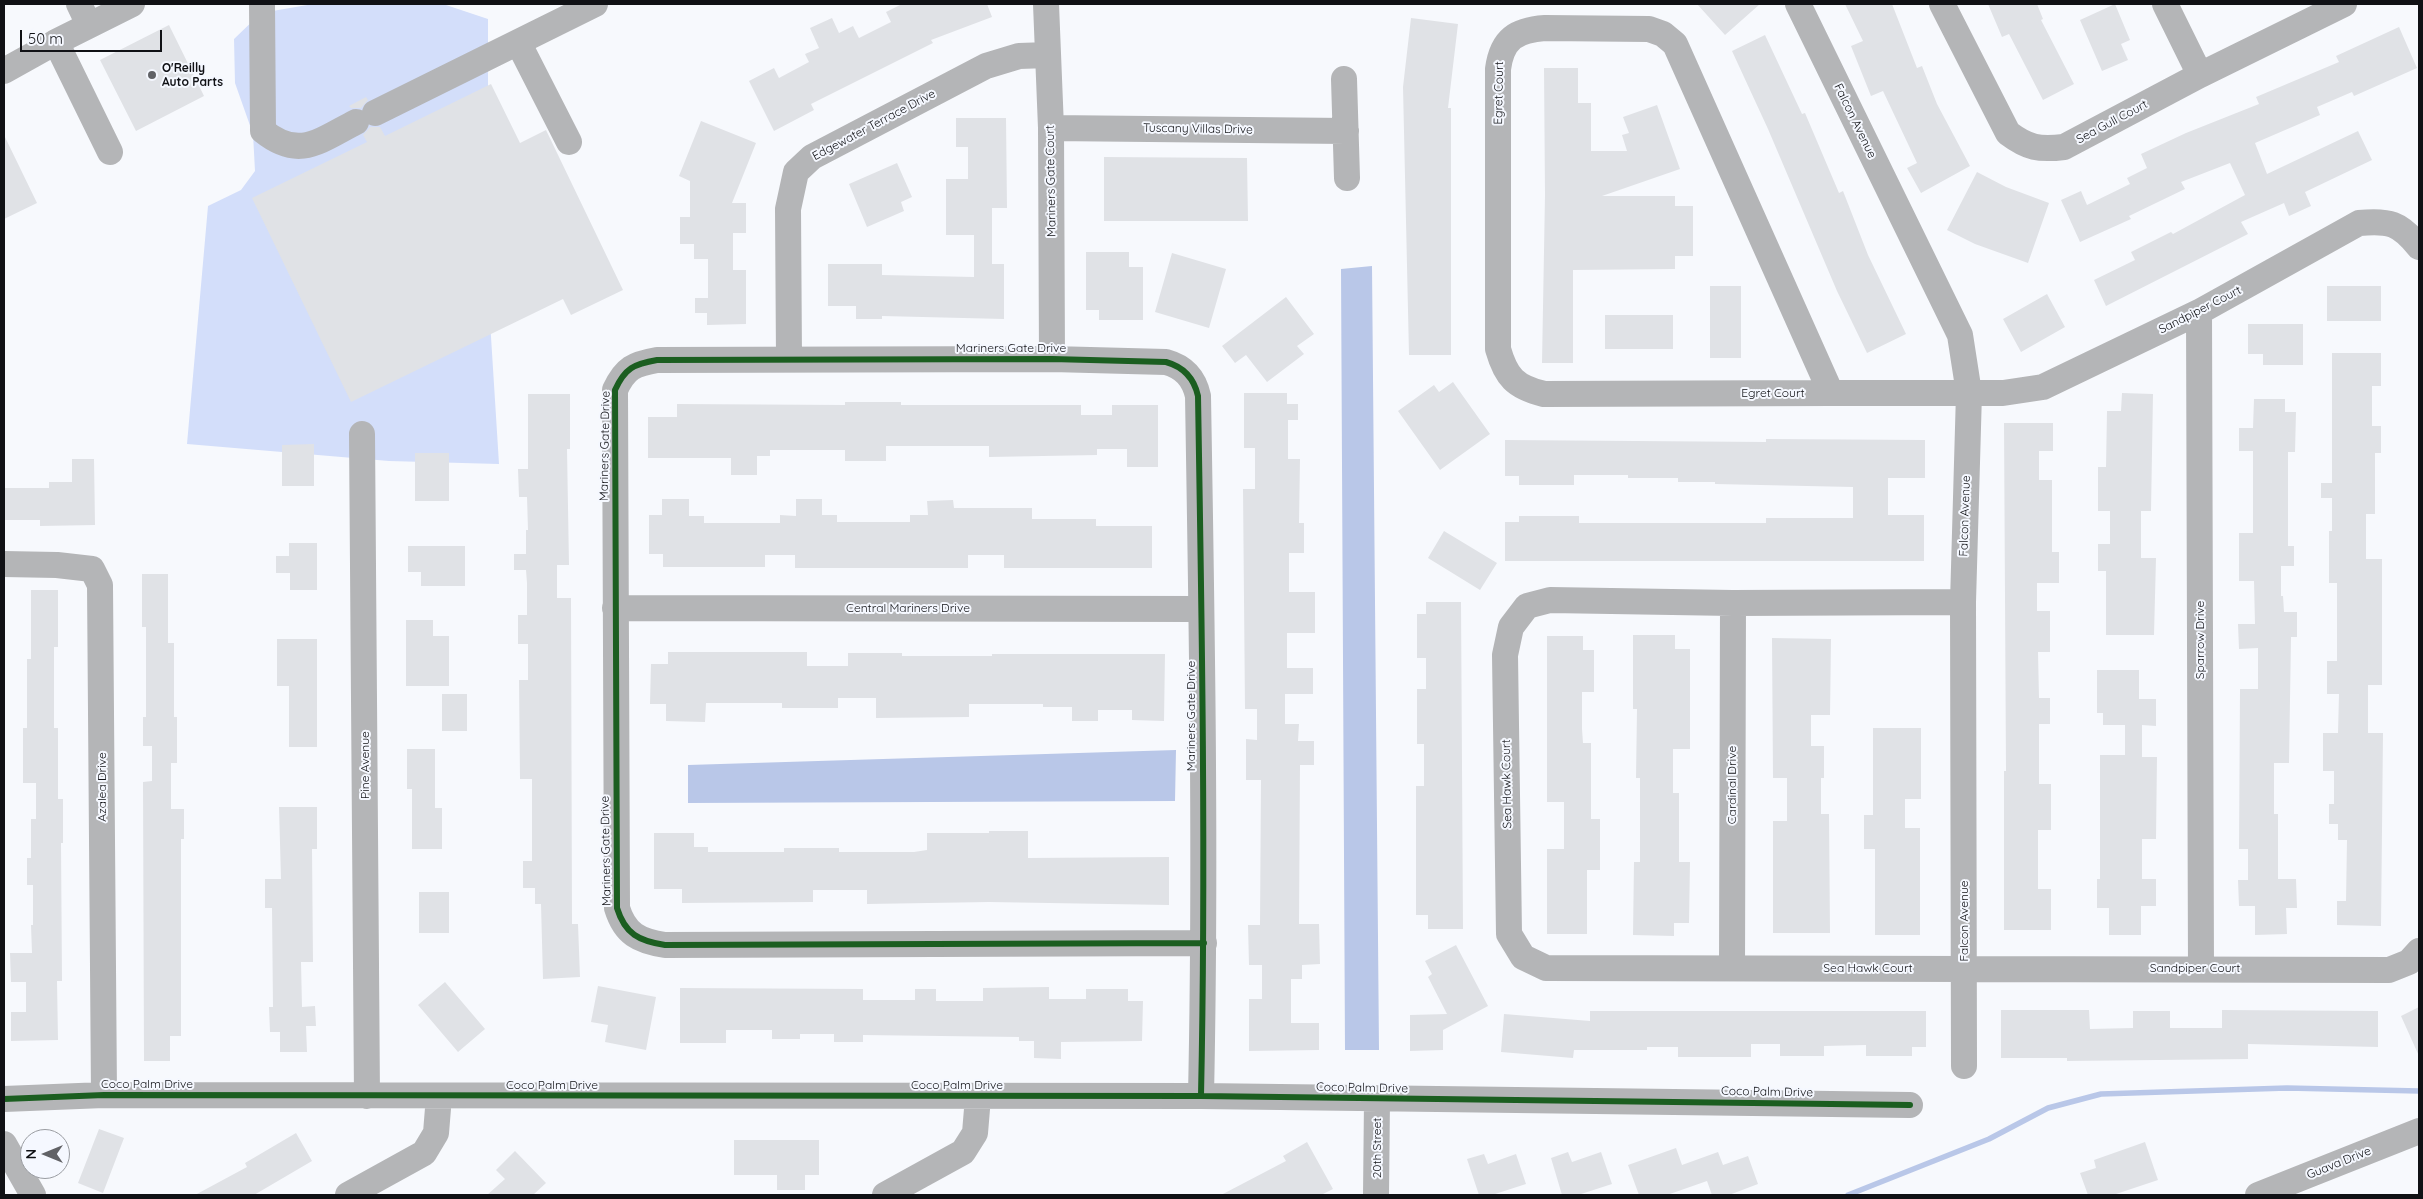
<!DOCTYPE html>
<html>
<head>
<meta charset="utf-8">
<style>
  body { margin:0 }
  #map { position:relative; width:2423px; height:1199px; overflow:hidden; background:#f7f9fd; font-family:Quicksand,sans-serif }
  canvas { display:block }
  .frame { position:absolute; inset:0; border:5px solid #101115; pointer-events:none }
  .north { position:absolute; left:20px; top:1129px; width:50px; height:50px; box-sizing:border-box; background:#f5f8ff; border:1px solid #999ca1; border-radius:50%; rotate:270deg; font-size:14px; font-weight:700; line-height:20px; text-align:center; color:#101115 }
  .north::after { content:''; display:block; margin:auto; width:18px; height:22px; background:#616266; clip-path:polygon(50% 0,100% 100%,50% 72%,0 100%) }
  .scale { position:absolute; left:20px; top:30px; width:142px; height:22px; box-sizing:border-box; border:2px solid #101115; border-top:0; padding-left:6px; font-size:15px; line-height:18px; white-space:nowrap; color:#101115; -webkit-text-stroke:4px #f5f8ff; paint-order:stroke }
</style>
</head>
<body>
<div id="map">
<canvas width="2423" height="1199"></canvas>
<div class="frame"></div>
<div class="north">N</div>
<div class="scale">50 m</div>
</div>
<script>
const g = document.querySelector('canvas').getContext('2d');
g.lineJoin = 'round';
function fill(path, color) { g.fillStyle = color; g.fill(path, 'evenodd'); }
function trace(path, color, width, dash) { g.strokeStyle = color; g.lineWidth = width; g.lineCap = dash ? 'butt' : 'round'; g.setLineDash(dash || []); g.stroke(path); }
function label(font, color, halo, rows, align = 'center') {
  g.font = font + ' Quicksand,sans-serif'; g.lineWidth = 4; g.setLineDash([]); g.textBaseline = 'middle'; g.strokeStyle = halo; g.fillStyle = color; for (const [text, x, y, turn = 0] of rows) {
    g.save(); g.translate(x, y); g.rotate((+turn || 0) * Math.PI / 180); g.textAlign = isNaN(turn) ? turn : align; if (halo) g.strokeText(text, 0, 0); g.fillText(text, 0, 0); g.restore();
  }
}
const forest = new Path2D(`
  M313,4H443L488,19V289L499,464L389,461L187,444L208,206L241,190L255,171L253,134L235,83L234,39L261,13Z`);
const water = new Path2D(`
  M1372,266L1379,1050H1345L1341,269Z
  M1176,750L1175,801L688,803V765Z`);
const stream = new Path2D(`
  M1848,1195L1989,1139L2048,1108L2101,1094L2287,1088L2419,1091`);
const building = new Path2D(`
  M902,4H987L992,17L931,40L933,43L811,104L814,110L774,131L749,81L774,68L779,78L809,62L805,54L819,48L810,28L832,18L839,33L853,26L859,38L891,22L886,12Z
  M1697,4H1760L1725,35Z
  M1845,4H1892L1917,68L1922,66L1937,104L1970,166L1921,193L1907,168L1917,163L1883,91L1871,96L1851,46L1863,41Z
  M1988,4H2037L2043,19L2041,20L2074,84L2043,100L2009,34L2002,37Z
  M2115,4L2130,40L2121,44L2128,60L2102,71L2080,20Z
  M1411,18L1458,24L1448,108H1451V355H1409L1403,87Z
  M169,25L204,96L136,131L100,60Z
  M2399,27L2417,68L2354,96L2352,92L2317,107L2320,115L2255,143L2267,174L2358,131L2372,160L2305,192L2311,206L2289,216L2284,203L2241,222L2248,234L2106,306L2094,280L2135,260L2131,252L2171,232L2173,234L2245,195L2230,163L2181,182L2185,189L2129,216L2131,219L2080,242L2061,200L2081,191L2087,205L2130,184L2127,178L2147,168L2141,154L2186,133L2259,104L2256,97L2339,62L2336,56Z
  M1765,35L1802,114L1805,113L1839,193L1843,191L1868,255L1906,334L1867,353L1837,291L1768,129L1732,51Z
  M1544,68H1578V103H1591V151H1627L1622,135L1629,133L1623,117L1657,105L1680,169L1602,196H1675V206H1693V256H1675V269L1573,270V363H1542L1545,195Z
  M491,84L520,143L546,130L623,290L571,315L563,299L351,402L252,198L367,142L363,135L370,127H380L385,136Z
  M366,97L368,100L361,108H351L349,106Z
  M956,118H1006L1007,208H992V264H1004V319L882,316V319H856V306H828V264H882V275L974,277V235H946V179H968V147H956Z
  M701,121L756,143L732,203H746V233H733V270H746V324L707,325V313H695V298H708V259H694V244H680V217H690V181L679,176Z
  M4,135L37,203L4,219Z
  M1104,157L1247,158L1248,221H1104Z
  M897,163L912,197L901,202L904,211L867,227L849,184Z
  M1977,172L2006,187L2049,203L2028,263L1975,244L1947,230Z
  M1086,252H1129V267H1143V320H1099V310H1086Z
  M1172,253L1226,269L1209,328L1155,312Z
  M1710,286H1741V358H1710Z
  M2327,286H2381V321H2327Z
  M2047,294L2065,327L2021,352L2003,319Z
  M1286,297L1314,334L1297,346L1304,354L1267,382L1246,355L1235,363L1222,346Z
  M1605,315H1673V349H1605Z
  M2248,324H2303V365H2263V354H2248Z
  M2332,353H2381V386H2372V426H2381V453H2375V514H2366V559H2382V685H2368V733H2383L2381,926L2337,925V901H2346L2347,840H2338V824H2329V804H2334V771H2323V733H2338L2339,694H2327V661H2337V583H2329V531H2332V498H2321V483H2332Z
  M1453,382L1490,434L1440,470L1398,411L1434,385L1439,392Z
  M1244,393H1287V404H1298V420H1288V459H1300L1299,523H1304V553H1289V592H1315V633H1287V668H1313V694H1285V724H1299L1298,741H1314V765H1300L1299,924H1319L1320,964L1302,965V979H1291V1023H1319V1050L1249,1051V999H1262V965H1249L1248,925H1260L1261,780H1246V739L1257,740V709H1245L1243,489H1255V448H1244Z
  M2122,393L2153,394L2151,511H2141V558H2156L2154,635H2106V571H2098V544H2110V511H2098V467H2106L2107,411H2121Z
  M528,394H570V449H567L569,565H557V598H571L572,924H578L580,977L543,979L541,904H535V888H523V861H532V779H520L519,680H528V644H518V615H527V583L526,570H514V554H526V530H528L527,497H519L518,469H528Z
  M2254,399H2285V412H2296L2295,452H2288V546H2294V566H2281V596H2283L2284,612H2297V637H2291L2289,763H2274V814H2278V879H2296L2297,908H2286L2287,934L2255,935V906H2239L2238,880H2248V849H2239L2240,689H2258V648L2239,649L2238,624H2255L2254,581H2239V533H2253V451H2239V428H2253Z
  M845,402H901V405H1081V415H1112V405H1158V467H1127V449H1097V455L989,457V446H886V461H845V450H770V456H757V475H731V458H648V417H677V404L845,405Z
  M2004,423H2053V451H2039V480H2052V552H2059V583H2037V611H2050V652H2038L2039,698H2050V724H2039V784H2051V830H2038V889H2051V930H2004V771H2006Z
  M1766,439L1925,440V478H1888V515H1924V561H1505V522H1519V516H1579V523H1766V518H1853V487L1715,484V482H1678V478H1628V475H1574V485H1519V476H1505V440L1766,442Z
  M314,444V486H282V445Z
  M415,453H449V501H415Z
  M72,459H94L95,525L40,526V520H4V488H49V482H72Z
  M662,499H689V516H704V523H780V515L796,516V499H822V515H837V522H910V515H928L927,501L953,500L954,508H1032V519H1096V526H1152V568H1004V555H968V568H795V555H765V567H663V554H649V515H662Z
  M1444,531L1497,563L1480,590L1428,558Z
  M289,543H317V590H290V573H276V556H289Z
  M408,546H465V586H421V572H408Z
  M142,574H168V643H174V717H177V763H171V809H184V839H181V1036H170V1061H144L143,782L152,781V746H143V717H146V627H142Z
  M31,590H58V647H54V728H58V799H63V843H61L62,981H57L58,1040L11,1041V1012H26V982H11L10,953H32L31,925H33V885H27V858H31V819H36V783H23V728H27V659H31Z
  M1426,602H1461L1463,929H1428V915H1416V786H1424V744H1417V689H1426V658H1417V614H1426Z
  M406,620H433V636H449V686H406Z
  M1633,635H1675V649H1690V749H1673V793H1679V862H1690L1689,923H1674V936L1633,935L1634,862H1640V778H1636L1637,709H1633Z
  M1547,636H1583V650H1594V692H1582V729L1583,743H1591V819H1600V870H1587V934H1547V849H1564V802H1547Z
  M1772,638L1831,639L1830,715H1811V746H1824V778H1821V814H1829L1830,933H1773V821H1787V778H1773Z
  M277,639H317V747H289V686H277Z
  M668,652H807V666H848V653H902V656H992V654H1165L1164,721L1132,720V710H1098V721H1072V707H1043V704H969V717L876,718V698H838V708H782V703H706L705,722L666,721V704H650L651,664H668Z
  M2097,670H2139V699H2156V726L2142,725V757H2157L2156,839H2142V879H2156V906H2141V935H2109V908H2097V879H2100V755H2125V725H2103V713H2097Z
  M442,694H467V731H442Z
  M1873,728H1921V799H1905V828H1920V935H1875V849H1864V815H1873Z
  M407,749H435V808H442V849H412V789H407Z
  M279,807H317V849H312L313,962H301L302,1007L315,1006L316,1026H306L307,1052H280V1032H270L269,1007H273L272,908H265V879H281Z
  M989,831H1028V858L1169,857V905L989,902L867,904V890H813V902L682,903V889H654V833H694V847H708V852H784V848H839V852H914L927,850V833H989Z
  M419,892H449V933H419Z
  M1456,945L1488,1006L1443,1030V1050L1410,1051V1015L1447,1014L1428,977L1432,974L1425,961Z
  M445,982L485,1029L458,1052L418,1005Z
  M598,986L656,997L646,1050L605,1042L608,1025L591,1022Z
  M1049,987V999H1086V989H1128V1001H1143L1142,1041L1061,1042V1059L1034,1058V1041H1019V1037L863,1035V1042H834V1034H800V1039H772V1030H726V1043H680V988L863,989V1000H915V989H936V1001H983V988Z
  M2419,1007V1056L2401,1016Z
  M2001,1010H2089L2090,1029L2133,1028V1011H2170V1028H2222V1010L2378,1011V1047L2248,1044V1059L2067,1061V1058H2001Z
  M1590,1011H1926V1047H1912V1056H1866V1045L1824,1046V1056H1780V1044H1751V1057H1678V1047H1647V1050H1574L1573,1058L1501,1052L1504,1014L1590,1021Z
  M99,1129L124,1138L103,1193L78,1183Z
  M296,1133L312,1161L254,1195H195L247,1167L245,1163Z
  M734,1140H819V1175H805V1190H777V1175H734Z
  M1307,1142L1333,1189L1321,1195H1221L1286,1161L1283,1156Z
  M2145,1142L2158,1180L2113,1195H2088L2080,1173L2096,1168L2094,1160Z
  M1676,1148L1682,1165L1718,1152L1723,1165L1748,1156L1758,1184L1729,1195H1712L1707,1181L1667,1195H1639L1628,1165Z
  M515,1151L546,1183L533,1195H487L505,1179L496,1170Z
  M1568,1152L1572,1162L1601,1152L1612,1184L1578,1195H1562L1551,1158Z
  M1484,1154L1488,1164L1516,1154L1526,1184L1492,1195H1479L1467,1159Z`);
const minor = new Path2D(`
  M79,4L89,25
  M262,4L263,131C299,160 319,141 356,122
  M1046,4L1051,128L1052,359
  M1798,4L1960,335L1969,393L1963,602L1964,1066
  M1942,4L2008,133C2028,148 2039,150 2064,147L2200,75L2344,4
  M2165,4L2200,75
  M1545,28L1649,29L1663,34L1675,44L1831,393L1544,394C1515,387 1506,377 1498,349V69C1502,39 1516,30 1545,28Z
  M518,42L569,142
  M4,71L56,42
  M1344,79L1347,178
  M375,113L595,4
  M1051,128L1346,131
  M110,152L56,42L132,4
  M2199,312L2201,968
  M789,359L788,209L796,172L812,157L986,66L1019,56L1048,55
  M1831,393H2003L2043,387L2199,312L2359,223C2389,220 2400,223 2419,247
  M362,434L367,1096
  M4,564L57,565L92,569L100,585L104,1095
  M1963,602L1733,603L1550,600L1527,606L1511,627L1505,655L1509,934L1523,957L1546,968L2389,970L2409,962L2419,951
  M615,608L1201,609
  M1732,968L1733,603
  M1201,1096C1206,863 1202,629 1198,396C1194,378 1184,367 1166,362L1052,359L657,360C634,364 625,368 615,390L617,908C625,934 639,941 665,945L1204,943
  M4,1099L104,1095L1201,1096L1910,1105
  M4,1144L33,1195
  M348,1195L424,1153L436,1133L439,1096
  M885,1195L963,1152L975,1133L978,1097
  M1376,1195L1377,1100
  M2258,1195L2419,1131`);
const cycleway = new Path2D(`
  M1201,1096C1206,863 1202,629 1198,396C1194,378 1184,367 1166,362L1052,359L657,360C634,364 625,368 615,390L617,908C625,934 639,941 665,945L1204,943
  M4,1099L104,1095L1201,1096L1910,1105`);
const markers = [
  [152,75,5,"#616266"]
];
const poiNames = [
  ["O'Reilly",162,68],
  ["Auto Parts",162,82]
];
const streetNames = [
  ["Egret Court",1499,93,-89],
  ["Falcon Avenue",1855,121,64],
  ["Sea Gull Court",2112,122,-28],
  ["Edgewater Terrace Drive",874,125,-28],
  ["Tuscany Villas Drive",1198,129,1],
  ["Mariners Gate Court",1051,181,-91],
  ["Sandpiper Court",2200,310,-27],
  ["Mariners Gate Drive",1011,348],
  ["Egret Court",1773,393],
  ["Mariners Gate Drive",605,446,-89],
  ["Falcon Avenue",1965,516,-88],
  ["Central Mariners Drive",908,608],
  ["Sparrow Drive",2200,640,-90],
  ["Mariners Gate Drive",1191,716,-90],
  ["Pine Avenue",365,765,-90],
  ["Sea Hawk Court",1507,784,-91],
  ["Cardinal Drive",1732,785,-90],
  ["Azalea Drive",102,787,-90],
  ["Mariners Gate Drive",606,851,-91],
  ["Falcon Avenue",1964,921,-90],
  ["Sea Hawk Court",1868,968],
  ["Sandpiper Court",2195,968],
  ["Coco Palm Drive",147,1084],
  ["Coco Palm Drive",552,1085],
  ["Coco Palm Drive",957,1085],
  ["Coco Palm Drive",1362,1088,1],
  ["Coco Palm Drive",1767,1092,1],
  ["20th Street",1377,1148,-90],
  ["Guava Drive",2339,1163,-22]
];
fill(forest, '#d3defa');
fill(water, '#b9c7e8');
trace(stream, '#b9c7e8', 5.5);
fill(building, '#e0e2e6');
trace(minor, '#b4b5b7', 26);
trace(cycleway, '#1b5e20', 6);
for (const [x, y, r, color] of markers) { const dot = new Path2D(); dot.arc(x, y, r, 0, 2 * Math.PI); g.fillStyle = color; g.fill(dot); trace(dot, '#f5f8ff', 2); }
label('bold 12px', '#101115', '#f5f8ff', poiNames, 'left');
label('12px', '#101115', '#f5f8ff', streetNames);
</script>
</body>
</html>
